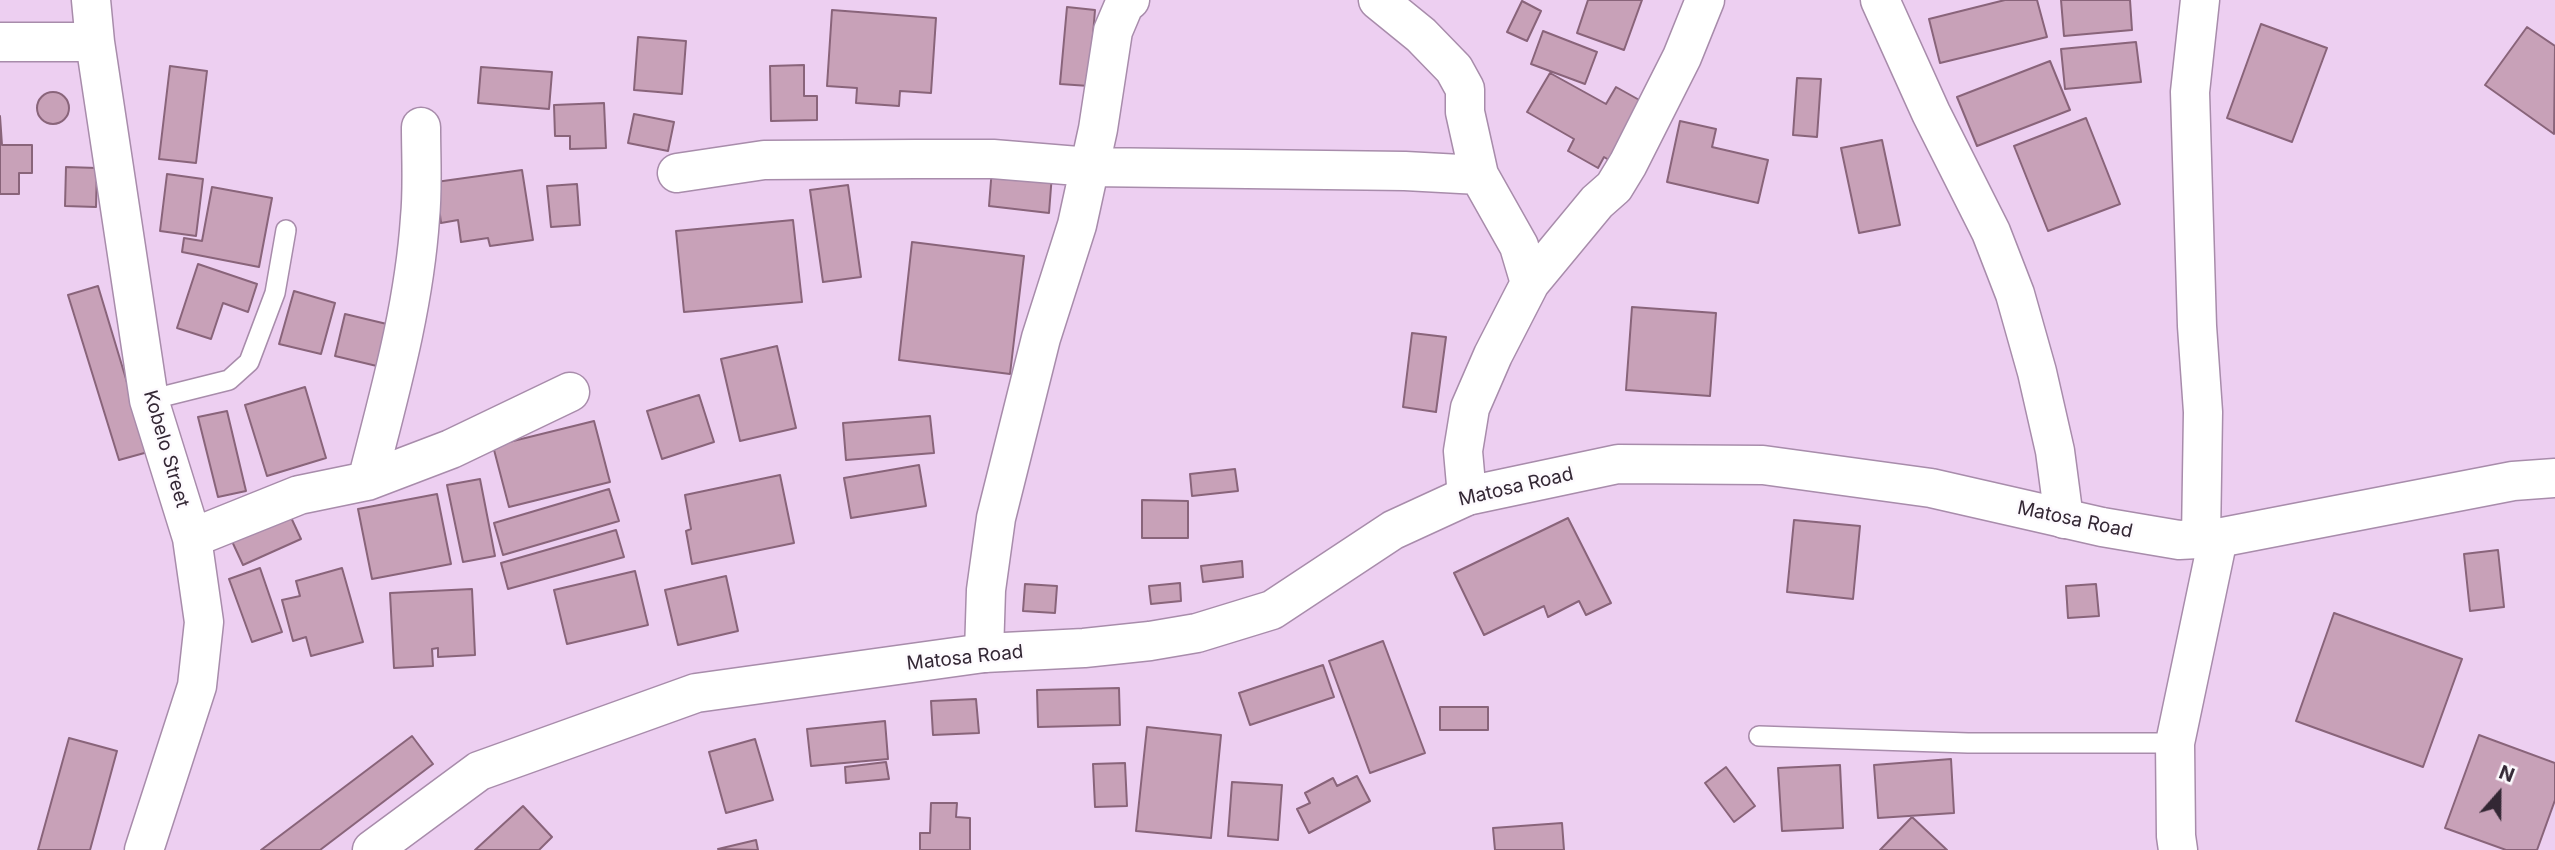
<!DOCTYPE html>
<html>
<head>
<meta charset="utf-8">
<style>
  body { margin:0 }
  #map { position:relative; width:2555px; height:850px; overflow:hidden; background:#edcff1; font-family:Inter,sans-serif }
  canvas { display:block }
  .north { position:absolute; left:2464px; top:759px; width:70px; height:70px; -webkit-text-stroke:5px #fdfafe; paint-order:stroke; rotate:21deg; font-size:19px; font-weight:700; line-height:28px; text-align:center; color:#332734 }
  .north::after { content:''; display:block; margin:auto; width:24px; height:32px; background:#332734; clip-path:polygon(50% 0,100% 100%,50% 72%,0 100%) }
</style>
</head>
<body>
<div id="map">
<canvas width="2555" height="850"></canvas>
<div class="north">N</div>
</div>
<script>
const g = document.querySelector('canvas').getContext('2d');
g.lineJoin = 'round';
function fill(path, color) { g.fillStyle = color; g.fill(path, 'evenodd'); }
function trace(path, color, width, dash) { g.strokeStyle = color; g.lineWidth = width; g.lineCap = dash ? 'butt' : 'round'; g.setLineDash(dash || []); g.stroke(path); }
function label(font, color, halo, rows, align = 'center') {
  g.font = font + ' Inter,sans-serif'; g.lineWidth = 5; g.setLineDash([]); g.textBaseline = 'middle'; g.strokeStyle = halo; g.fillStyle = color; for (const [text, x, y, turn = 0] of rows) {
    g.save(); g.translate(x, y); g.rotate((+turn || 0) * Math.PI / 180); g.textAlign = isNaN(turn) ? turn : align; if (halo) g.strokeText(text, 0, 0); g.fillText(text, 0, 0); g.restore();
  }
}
const building = new Path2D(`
  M1588,0H1642L1624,50L1577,33Z
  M2005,0H2037L2047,37L1940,63L1929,19Z
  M2061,0H2130L2132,30L2064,36Z
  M1522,1L1541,11L1527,41L1507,32Z
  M1067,7L1095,10L1089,86L1060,84Z
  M832,10L936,18L931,93L900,91L899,106L856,103L857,88L827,86Z
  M2261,24L2327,48L2292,142L2227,118Z
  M2527,27L2555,46L2554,134L2485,85Z
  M1543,31L1597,52L1585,84L1531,64Z
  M638,37L686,41L682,94L634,90Z
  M2136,42L2141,82L2065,89L2061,49Z
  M2050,61L2070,110L1977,146L1957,97Z
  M804,65V96H817V120L771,121L770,66Z
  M170,66L207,71L196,163L159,159Z
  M481,67L552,72L549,109L478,103Z
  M1550,73L1606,104L1616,87L1650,106L1617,165L1604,157L1598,168L1568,151L1574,139L1527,112Z
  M1797,78L1821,79L1817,137L1793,135Z
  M37 108a16 16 0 1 1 32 0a16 16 0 1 1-32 0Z
  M604,103L606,148L570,149V136H555L554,105Z
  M634,114L674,122L668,151L628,143Z
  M0,116L2,145H32V173H19V194H0Z
  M2086,118L2120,204L2048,231L2014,146Z
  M1680,121L1716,129L1712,147L1768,160L1758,203L1667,182Z
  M1882,140L1900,225L1859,233L1841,148Z
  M66,167L97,168L96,207L65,206Z
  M992,168L1052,174L1049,213L989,206Z
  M522,170L533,240L490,246L488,238L461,242L458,220L441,223L436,182Z
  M167,174L203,179L196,236L160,231Z
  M577,184L580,225L551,227L547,186Z
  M848,185L861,277L823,282L810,190Z
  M212,187L272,198L259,267L182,252L184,238L202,241Z
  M793,220L802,302L684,312L676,231Z
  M912,242L1024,256L1010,374L899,360Z
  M198,264L257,284L248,312L223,303L211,339L177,328Z
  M98,286L148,452L119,460L68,295Z
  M294,291L335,303L321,354L279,344Z
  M1632,307L1716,313L1710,396L1626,390Z
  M345,314L391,325L381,367L335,356Z
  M1412,333L1446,337L1436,412L1403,407Z
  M777,346L796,428L740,441L721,359Z
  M305,387L326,458L267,476L245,405Z
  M699,395L714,442L662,459L647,411Z
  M227,411L246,491L218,497L198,417Z
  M930,416L934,453L846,460L843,423Z
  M594,421L610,482L509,507L493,446Z
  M919,465L926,506L851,518L844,478Z
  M1235,469L1238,491L1192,496L1190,474Z
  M780,475L794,543L692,564L686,531L691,529L685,495Z
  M480,479L495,556L463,562L447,485Z
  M609,489L619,521L503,555L494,523Z
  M437,494L451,564L372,579L358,509Z
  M1142,500L1188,501V538H1142Z
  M288,511L301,539L243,565L230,537Z
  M1568,518L1611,603L1586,615L1579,601L1548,617L1544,606L1484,635L1454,573Z
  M1794,520L1860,526L1853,599L1787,592Z
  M616,530L624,557L508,589L501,563Z
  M2498,550L2504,607L2470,611L2464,554Z
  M1242,561L1243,577L1203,582L1201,566Z
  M260,568L282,632L252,642L229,579Z
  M342,568L363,642L311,656L306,637L293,641L282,600L300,596L296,581Z
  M635,571L648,625L567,644L554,590Z
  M726,576L738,631L678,645L665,590Z
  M1180,583L1181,601L1151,604L1149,586Z
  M1025,584L1057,586L1055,613L1023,611Z
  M2096,584L2099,616L2068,618L2066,586Z
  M472,589L475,655L438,657V648L432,649L433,666L394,668L390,593Z
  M2334,613L2462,659L2423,767L2296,721Z
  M1383,641L1425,753L1370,773L1329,661Z
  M1323,665L1334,697L1250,725L1239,693Z
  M1119,688L1120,725L1038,727L1037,690Z
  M976,699L979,733L933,735L931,701Z
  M1440,707H1488V730H1440Z
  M885,721L888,759L811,766L807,729Z
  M1147,727L1221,735L1211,838L1136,831Z
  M2479,735L2555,763V800L2537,850H2506L2445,828Z
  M412,736L433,764L320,850H261Z
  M69,738L117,751L90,850H38Z
  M755,739L773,800L726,813L709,752Z
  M1951,759L1954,813L1878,818L1874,765Z
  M886,762L889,779L846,783L845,767Z
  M1125,763L1127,806L1095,807L1093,764Z
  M1840,765L1843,828L1782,831L1778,768Z
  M1726,767L1755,806L1734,822L1705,783Z
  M1357,776L1370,801L1309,833L1297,809L1310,803L1305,793L1333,778L1337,786Z
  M1232,782L1282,785L1278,840L1228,836Z
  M931,803H957L956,817L970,818V850H920V833H930Z
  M523,806L552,837L539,850H475Z
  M1912,817L1947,850H1880Z
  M1562,823L1564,850H1495L1493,828Z
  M756,840L758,850L718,849Z`);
const lane = new Path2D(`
  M149,400L229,380L249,362L275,293L286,230
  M1759,736L1968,743H2175`);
const street = new Path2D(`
  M91,0L95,42L149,400L192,538L204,622L197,686L144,850
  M1378,0L1421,35L1454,69L1465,89V112L1479,175L1519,246L1530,283
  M1880,0L1931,113L1991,232L2015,294L2037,372L2055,451L2064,519
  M2200,0L2190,92L2197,326L2203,412L2201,539
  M0,42H95
  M677,173L764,160L915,159H993L1090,167L1405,171L1479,175
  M367,481C389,395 414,308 420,218C423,188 421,158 421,127
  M1467,496L1463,451L1470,408L1493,355L1530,283L1597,202L1614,187L1628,164L1682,57L1705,0
  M192,538L299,495L367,481L451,449L570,392
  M984,653L986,590L996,518L1041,338L1077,225L1098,129L1113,31L1124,5L1130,0
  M2178,850L2176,836L2175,743L2218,538`);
const secondary = new Path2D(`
  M372,850L479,771L696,693L984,653L1084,648L1150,641L1197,633L1272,610L1393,530L1467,496L1618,464L1763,465L1931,488L2102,527L2179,540L2218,538L2513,481L2555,478`);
const streetNames = [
  ["Kobelo Street",166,449,74],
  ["Matosa Road",1516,487,-13],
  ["Matosa Road",2075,520,12],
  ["Matosa Road",965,658,-6]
];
fill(building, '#c8a1b8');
trace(building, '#89647a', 2);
trace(lane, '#a88cab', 22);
trace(street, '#a88cab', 41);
trace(secondary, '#a88cab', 41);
trace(lane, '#fff', 19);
trace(street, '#fff', 38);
trace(secondary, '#fff', 38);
label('19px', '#332734', '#fdfafe', streetNames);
</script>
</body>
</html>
